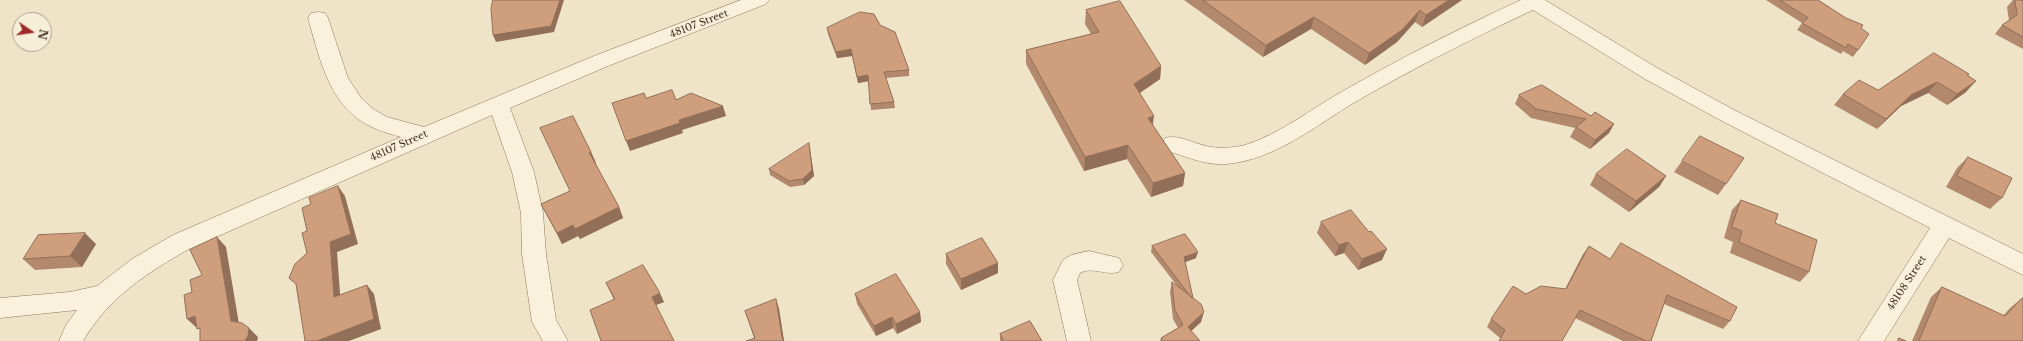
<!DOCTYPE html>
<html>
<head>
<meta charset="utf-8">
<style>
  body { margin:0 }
  #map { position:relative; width:2023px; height:341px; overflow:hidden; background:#f0e4c8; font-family:"Libre Baskerville",serif }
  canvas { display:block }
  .north { position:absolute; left:12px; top:12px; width:40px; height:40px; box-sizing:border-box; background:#f7eed8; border:1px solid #ada18e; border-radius:50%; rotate:103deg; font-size:11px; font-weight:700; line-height:16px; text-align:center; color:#3d2e20 }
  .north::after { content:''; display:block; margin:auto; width:14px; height:18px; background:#9e2a2b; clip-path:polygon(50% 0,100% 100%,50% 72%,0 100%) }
</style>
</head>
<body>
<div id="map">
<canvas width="2023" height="341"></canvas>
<div class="north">N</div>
</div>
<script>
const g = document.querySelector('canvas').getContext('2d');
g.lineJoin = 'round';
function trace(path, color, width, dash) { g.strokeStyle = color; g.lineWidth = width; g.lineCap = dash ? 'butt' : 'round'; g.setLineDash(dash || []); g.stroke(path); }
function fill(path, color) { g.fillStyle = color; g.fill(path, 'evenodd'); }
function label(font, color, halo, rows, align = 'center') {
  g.font = font + ' "Libre Baskerville",serif'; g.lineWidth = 3; g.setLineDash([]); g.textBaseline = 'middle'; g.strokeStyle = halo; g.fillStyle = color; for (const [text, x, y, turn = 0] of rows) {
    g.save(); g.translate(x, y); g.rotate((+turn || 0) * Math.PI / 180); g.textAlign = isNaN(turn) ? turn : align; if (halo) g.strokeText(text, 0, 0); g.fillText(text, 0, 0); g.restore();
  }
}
const minor = new Path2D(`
  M741,0H769L766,4L608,66L510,108L534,172L543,213L546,254L556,320L568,341H543L532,322L522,254L521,213L512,172L492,115L189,249C147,273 109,297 83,341H59L66,325L77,310L0,318V298L70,292L97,286L132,259L173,235L401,137C386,133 370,128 358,119C327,96 318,53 308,18L311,13L318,12L325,13L328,18L348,78L362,99L373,109L387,117L424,127L594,56Z
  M1521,0H1545L1659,69L1736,111L2023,254V275L1949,238L1884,341H1858L1930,228L1722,121L1645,79L1533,10C1473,38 1414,68 1357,101C1316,125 1277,159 1227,164C1206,166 1185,156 1165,150L1162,144L1165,138C1179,134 1192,143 1206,146C1219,149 1232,148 1245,145C1280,134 1311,109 1343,91C1401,58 1460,28 1521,0Z
  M1089,251L1119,258L1123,265L1119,272C1106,276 1092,266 1080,273L1077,280L1091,341H1067L1053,280L1063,260L1071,255Z`);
const wall = new Path2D(`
  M1184,0H1462L1422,27L1415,22L1397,42L1365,65L1311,29L1263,57Z
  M1766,0H1818L1861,28L1858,50L1853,57L1843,51L1841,54L1797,30L1802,23Z
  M2013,0H2020L2023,1V49L1995,34L2002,25L2009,21L2007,7Z
  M1086,10L1161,66L1160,79L1140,93L1153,125L1185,173L1183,186L1151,197L1127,159L1084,171L1026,64V50L1091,34L1085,24Z
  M880,25L909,70V76L886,78L894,102L895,108L871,110L869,81L858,83L852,56L837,58L828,34L827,28Z
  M1968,76L1966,92L1947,105L1928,93L1901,106L1877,129L1834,105L1843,94L1878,90Z
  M1519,95L1591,116L1614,124L1609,133L1590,149L1570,137L1575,128L1531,118L1515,104Z
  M810,149L814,176L804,185L790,187L770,175L769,169Z
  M591,152L596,163H595L619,207L623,218L580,239L578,236L562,244L541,204L570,191Z
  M1968,157L2002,198L1990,209L1946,187L1957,168Z
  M1682,161L1726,184L1718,195L1674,172Z
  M1596,174L1666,176L1659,187L1629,212L1590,185Z
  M1741,200L1809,272L1800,282L1730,253L1733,242L1724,238L1732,210Z
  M1321,222L1382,260L1358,270L1344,253L1335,256L1317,233Z
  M96,244L82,267L35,270L23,259Z
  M1152,246L1196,258L1185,262L1193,298L1201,322L1191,331L1200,341H1160L1161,338L1178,328L1173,319L1170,292L1172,282L1178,287L1151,252Z
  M1589,246L1610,259L1730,321L1723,329L1664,304L1651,341H1623L1575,318L1500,338L1487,327L1491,319L1526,294L1565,289L1583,254Z
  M946,254L998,273L961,290L946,264Z
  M606,283L664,302L656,305L614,300Z
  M1942,287L2003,316L2010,308L2022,298L2023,341H1912L1931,297Z
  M855,294L920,312L921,322L897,334L893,328L876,336L857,304Z
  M776,299L779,309L784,341L754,338L745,311Z
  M1000,334L1042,341H1000Z`);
const shadedWall = new Path2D(`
  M560,0H564L554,32L496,42L493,35Z
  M1449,0H1462L1422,27L1426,15Z
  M1420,10L1415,22L1397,42L1365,65L1369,53Z
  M1314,17L1311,29L1263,57L1266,45Z
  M851,49L852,56L837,58L836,52Z
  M1161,66L1160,79L1132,98L1134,84Z
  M868,75L869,81L858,83L857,77Z
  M1976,81L1966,92L1947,105L1957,94Z
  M1937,82L1928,93L1901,106L1877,129L1886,119L1911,95Z
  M723,106L726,116L682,130L683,133L630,151L626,141L679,120Z
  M1154,116L1152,130L1148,118Z
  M1614,124L1609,133L1590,149L1595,140Z
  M809,143L814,176L804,185L803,179Z
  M1128,145L1127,159L1084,171L1085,157Z
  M589,152H591L596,163H594Z
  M1185,173L1183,186L1151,197L1153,183Z
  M1666,176L1659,187L1629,212L1636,201Z
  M338,186L345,196L358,244L337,252L341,307L334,297L330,242Z
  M619,207L623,218L580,239L575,229Z
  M573,225L578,236L562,244L557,233Z
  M85,233L96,244L82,267L70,256Z
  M217,237L226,247L240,330L231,321Z
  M1348,242L1344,253L1335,256L1339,245Z
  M1387,249L1382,260L1358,270L1362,259Z
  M1198,252L1196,258L1183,263L1184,257Z
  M998,263V273L961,290V279Z
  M367,285L374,294L381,329L349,341H317Z
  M660,293L664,302L656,305L652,297Z
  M776,299L779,309L784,341L782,337Z
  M920,312L921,322L897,334L896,324Z
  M1204,312L1201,322L1186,336L1188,327Z
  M195,316L197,328L187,319Z
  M892,317L893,328L876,336L874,326Z
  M249,328L258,337L257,341H245Z`);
const building = new Path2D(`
  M493,0H560L551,26L493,35L491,9Z
  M1203,0H1449L1426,15L1420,10L1402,30L1369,53L1314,17L1266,45Z
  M1780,0H1818L1846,18L1863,25L1861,28L1869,34L1858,50L1848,44L1846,48L1802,23L1808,18Z
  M2015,0H2020L2023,1V37L2002,25L2017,15Z
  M1120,1L1161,66L1134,84L1154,116L1148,118L1185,173L1153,183L1128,145L1085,157L1026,50L1099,32L1086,10Z
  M860,12L874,14L880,25L895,32L909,70L884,72L894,102L870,104L868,75L857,77L851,49L836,52L827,28Z
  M1934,53L1969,74L1967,75L1976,81L1957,94L1937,82L1911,95L1886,119L1843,94L1859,80L1878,90Z
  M1542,85L1591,116L1595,112L1614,124L1595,140L1576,127L1586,119L1536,109L1519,95Z
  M672,90L676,100L691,93L723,106L679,120L680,123L626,141L612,103L644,93L646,98Z
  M573,116L591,152H589L619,207L575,229L573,225L557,233L541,204L570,191L540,128Z
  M1700,136L1744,158L1726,184L1682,161Z
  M809,143L812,170L803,179L789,181L769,169Z
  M1627,149L1666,176L1636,201L1596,174Z
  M1968,157L2012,178L2002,198L1957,176Z
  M338,186L351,234L330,242L334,297L367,285L374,319L317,341H305L296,284L289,278L295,264L307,253L302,233L307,231L302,208L311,204L309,198Z
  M1741,200L1778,214L1775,223L1817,240L1809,272L1739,242L1742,231L1732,227Z
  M1351,210L1369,232L1371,231L1387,249L1362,259L1348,242L1339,245L1321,222Z
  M85,233L70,256L23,259L38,235Z
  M1185,234L1198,252L1184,257L1193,298L1191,297L1152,246Z
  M217,237L231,321L242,323L249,328L248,336L245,341H200V328L197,329L195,316L187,319L184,295L192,292L190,280L202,275L190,250Z
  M982,238L998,263L961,279L946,254Z
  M1621,243L1737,307L1730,321L1667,295L1651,341H1646L1580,310L1562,341H1499L1505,330L1491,319L1513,286L1526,294L1541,286L1566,289L1589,246L1610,259Z
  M643,265L660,293L652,297L674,341H601L590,310L615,299L606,283Z
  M896,274L920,312L896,324L892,317L874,326L855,294Z
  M1172,282L1201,304L1204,312L1188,327L1200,341H1163L1161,338L1183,325L1175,310Z
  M1942,287L2005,316L2022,298H2023V341H1919Z
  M776,299L782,337L784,341H746L755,338L745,311Z
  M1030,321L1042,341H1004L1000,334Z
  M1899,338L1906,341H1898Z`);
const streetNames = [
  ["48107 Street",699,24,-21],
  ["48107 Street",399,146,-24],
  ["48108 Street",1907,283,-57]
];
trace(minor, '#8d765c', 1);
fill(minor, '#faf1dc');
fill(wall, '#b2896c');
fill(shadedWall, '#916f58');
fill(building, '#cf9f7d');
trace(building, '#916f58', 1);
label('10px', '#3d2e20', '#f7eed8', streetNames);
</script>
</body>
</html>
